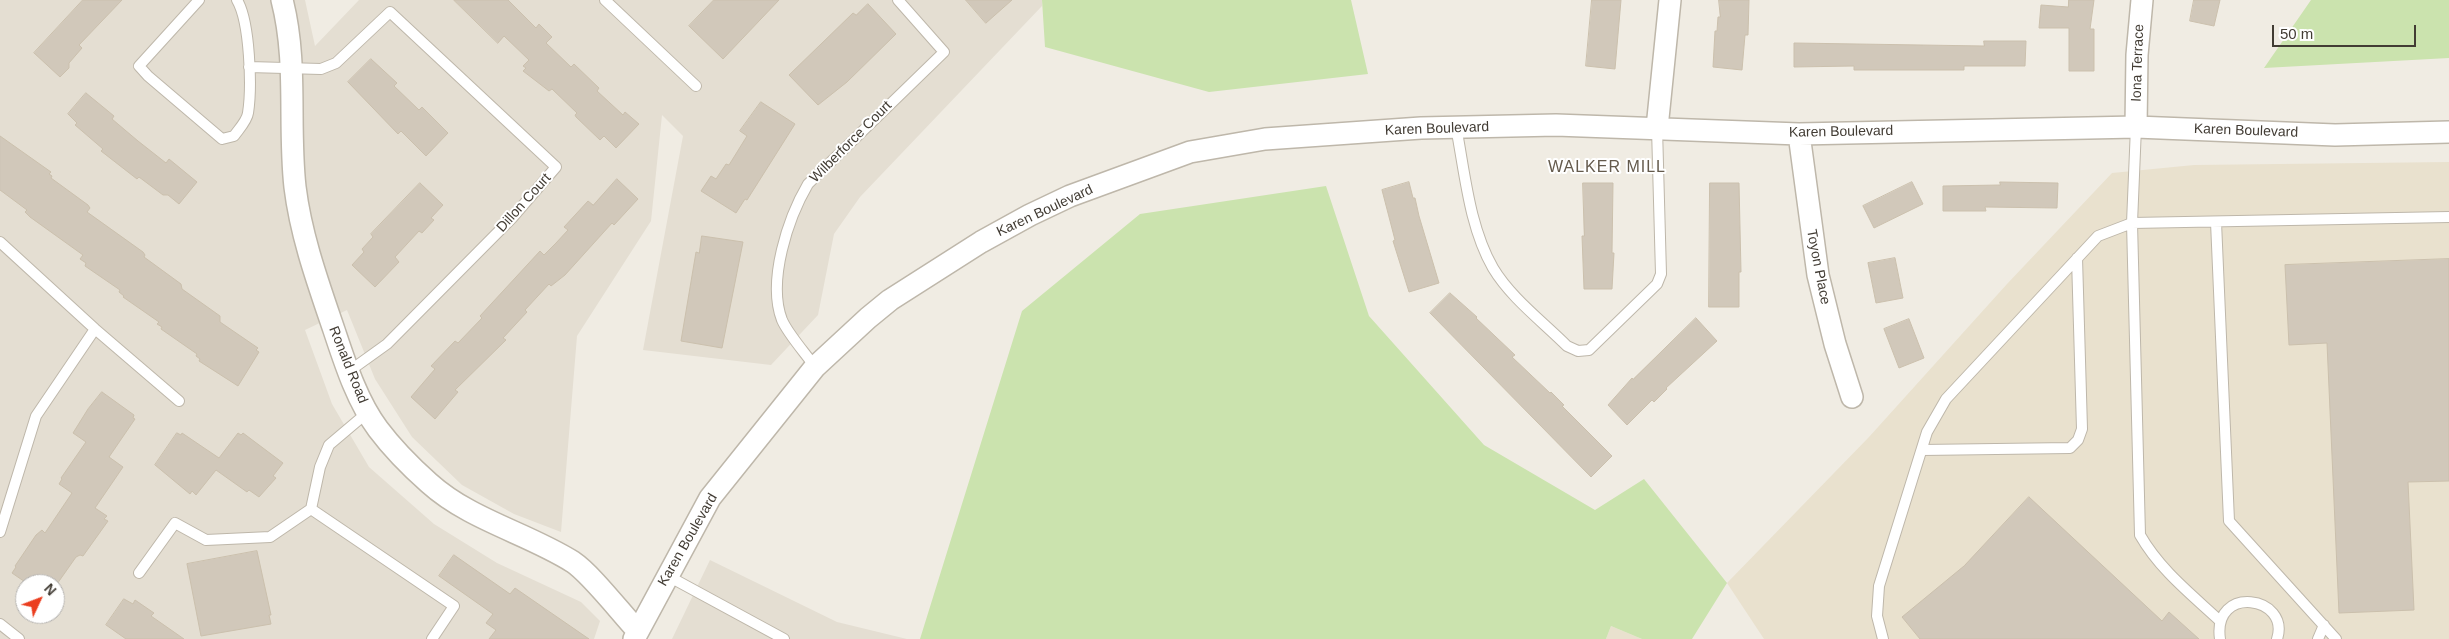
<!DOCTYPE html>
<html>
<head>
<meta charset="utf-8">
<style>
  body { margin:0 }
  #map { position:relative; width:2449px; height:639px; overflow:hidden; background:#f0ece3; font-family:Helvetica,sans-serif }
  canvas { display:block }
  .north { position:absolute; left:15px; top:574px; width:50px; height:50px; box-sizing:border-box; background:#fff; border:1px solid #b3b1ae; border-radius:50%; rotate:47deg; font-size:14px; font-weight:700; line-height:20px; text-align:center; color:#423c34 }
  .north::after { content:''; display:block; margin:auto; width:18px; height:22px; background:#eb3e1f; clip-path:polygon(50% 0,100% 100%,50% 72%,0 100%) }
  .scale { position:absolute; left:2272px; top:25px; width:144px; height:22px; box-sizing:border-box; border:2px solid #423c34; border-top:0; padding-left:6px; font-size:15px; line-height:18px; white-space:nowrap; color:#423c34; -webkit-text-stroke:4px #fff; paint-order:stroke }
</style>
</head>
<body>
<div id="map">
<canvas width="2449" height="639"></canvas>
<div class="north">N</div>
<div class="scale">50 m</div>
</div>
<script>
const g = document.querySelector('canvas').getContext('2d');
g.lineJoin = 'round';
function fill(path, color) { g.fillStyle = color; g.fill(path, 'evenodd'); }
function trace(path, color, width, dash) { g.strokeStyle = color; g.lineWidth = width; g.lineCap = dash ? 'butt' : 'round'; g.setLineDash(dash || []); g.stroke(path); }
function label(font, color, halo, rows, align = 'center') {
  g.font = font + ' Helvetica,sans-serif'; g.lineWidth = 4; g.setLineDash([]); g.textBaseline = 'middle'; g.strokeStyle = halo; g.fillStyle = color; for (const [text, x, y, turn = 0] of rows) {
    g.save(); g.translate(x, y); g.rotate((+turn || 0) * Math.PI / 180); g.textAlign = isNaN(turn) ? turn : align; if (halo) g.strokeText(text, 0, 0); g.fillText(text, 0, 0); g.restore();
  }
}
const residential = new Path2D(`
  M0,0H305L315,46L359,0H1042V6L860,197L834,234L818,315L771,365L643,350L683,136L662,115L651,221L577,336L561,532L514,514L462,485L412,437L375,379L347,310L305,330L332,404L369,467L434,524L497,563L581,602L600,621L594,639H0ZM25,584H55V614H25Z
  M710,560L837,622L907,639H672Z`);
const education = new Path2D(`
  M2449,162V639H1764L1727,583L1869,437L2007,284L2112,173L2194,165Z
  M1611,626L1642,639H1606Z`);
const green = new Path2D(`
  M1042,0H1351L1368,74L1209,92L1045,47Z
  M2311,0H2449V58L2264,68Z
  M1326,186L1369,316L1484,445L1595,510L1644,479L1727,583L1692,639H1642L1611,626L1606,639H920L1022,311L1140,214Z`);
const building = new Path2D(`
  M83,0H122L79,45L82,48L69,63V68L60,77L34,53Z
  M454,0H508L536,28L539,24L552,37L546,43L571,67L574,64L599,88L597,91L623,115L625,112L639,124L616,148L604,136L600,140L576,117L575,115L577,113L552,89L549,91L523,71L526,68L523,66L529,60L504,36L498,43Z
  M714,0H779L723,59L689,26Z
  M966,0H1012L986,23Z
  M1592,0H1621L1615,69L1586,66Z
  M1719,0H1749L1748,35H1745L1742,70L1713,67L1715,31H1717L1718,17H1720Z
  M2069,0H2094L2090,29H2094V71H2069V28H2039L2041,5L2068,7Z
  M2194,0H2220L2214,26L2190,21Z
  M868,4L896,34L847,82L818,105L789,75L853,13L856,15Z
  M1984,41H2026L2025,66H1964V70H1854V66L1794,67V43L1984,46Z
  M371,59L397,83L394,86L419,110L422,107L448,133L426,156L401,131L398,134L348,82Z
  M86,93L114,116L112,119L138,141L166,163L169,159L197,182L179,204L168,195H163L139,177L137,179L101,151L103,149L75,125L77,123L68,114Z
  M761,102L795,124L747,200L745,199L736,213L701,191L711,176L716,179L726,164L729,165L747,136L740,131Z
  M0,136L51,172L49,174L52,176L51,178L88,205L90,208L87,212L143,252L145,255L144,257L181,284L182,289L220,316V322L258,348L256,350L259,352L238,386L199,361L200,359L196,356L197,354L161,329L162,327L157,324L159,322L123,297L124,296L119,292L120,290L85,266L86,263L80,259L83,255L30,217L25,212L27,210L0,190Z
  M617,179L638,199L614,225L612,223L565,275L551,286L549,284L525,310L527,312L503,338L506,340L455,390L458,392L435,419L411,397L435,369L431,366L455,341L458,343L482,318L480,316L540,251L544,255L556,243L568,230L564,227L588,201L593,205Z
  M1409,182L1413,198H1415L1419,216L1439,283L1409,292L1393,241L1395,240L1382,190Z
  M1912,182L1923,204L1874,228L1863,206Z
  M2000,182L2058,183L2057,208L1985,207L1986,211H1943V186L2000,185Z
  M420,183L443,205L431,218L434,220L422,233L419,231L395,257L399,262L375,287L352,265L364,252L362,249L373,237L371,234Z
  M1583,183H1613L1612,253H1614L1612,289H1584L1582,236H1584Z
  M1710,183H1739L1741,272H1739V307H1709Z
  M702,236L743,242L722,348L681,341L696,252L699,253Z
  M1895,258L1903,298L1876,303L1868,263Z
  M2449,259V481L2408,482L2414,610L2339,613L2327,343L2289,345L2285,265Z
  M1450,293L1477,317L1476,318L1515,355L1512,357L1550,393L1551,392L1564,405L1562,406L1612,456L1591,477L1430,313Z
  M1696,318L1717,341L1666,388L1667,389L1654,402L1652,400L1627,425L1608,405L1632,378L1633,379Z
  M1909,319L1924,358L1899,368L1884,329Z
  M102,392L134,415L133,418L135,419L109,457L123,467L95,508L107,516L104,519L108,521L83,556L80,555L76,557L57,584H28L12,573L16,567L15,566L36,535L42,530L45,533L72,493L59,484L62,479L61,478L86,442L73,433L88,409Z
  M177,433L181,435L182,433L219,458L238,433L241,435L243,433L283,463L273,476L276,478L259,497L249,490L247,492L216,470L196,495L192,491L190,494L155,465Z
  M2029,497L2162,621L2169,612L2199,639H1920L1902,617L1964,566Z
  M257,551L271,615H269L271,624L201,636L187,564Z
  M454,555L510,594L515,588L589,639H489L496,630L486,623L493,614L439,576Z
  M124,599L133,604L135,600L154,613L151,616L184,639H126L106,625Z`);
const lane = new Path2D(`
  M199,0L139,66L148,76L222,139L234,136C238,130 247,121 248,113C252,87 250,22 237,0
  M605,0L696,86
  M249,67L321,69L336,63L390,12L556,167L512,218L387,344L348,372
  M1456,127C1465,173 1469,226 1493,268C1511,298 1542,321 1567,346L1578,351L1589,350L1657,284L1661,274L1657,128
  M2136,127L2132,223L2449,217
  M2216,222L2229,521L2336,639
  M0,242L95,329L179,401
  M815,367C806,354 788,334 782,320C767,281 788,218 808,184L944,52L898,0
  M1922,450L2070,448L2078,440L2082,429L2077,258
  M311,509L454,606L432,639
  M0,532L36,416L95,329
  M139,573L175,523L206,540L270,537L311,509L320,467L329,445L368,412
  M668,576L784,639
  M0,624L19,639
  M1883,639L1877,616L1879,586L1927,432L1946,399L2098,236L2132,223L2140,535C2160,570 2191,594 2220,621
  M2220,639C2212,584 2291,596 2277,639
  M2318,639L2324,625`);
const street = new Path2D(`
  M282,0C298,62 288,124 295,187C301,236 318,283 334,330C345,363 357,401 378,429C393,449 411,467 429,483C470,520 527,533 573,562C591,574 621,613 637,630
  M2136,127L2137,55L2142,0
  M1657,128L1670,0
  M1799,134L1818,275L1835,344L1852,397
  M634,639L710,498L815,367L868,318L890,300L981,242L1030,215L1070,196L1190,152L1265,139L1421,128L1556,125L1799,134L2136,127L2335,135L2449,132`);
const streetNames = [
  ["Iona Terrace",2138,63,-88],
  ["Karen Boulevard",1437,129,-2],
  ["Karen Boulevard",2246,131,2],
  ["Karen Boulevard",1841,132,-1],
  ["Wilberforce Court",851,142,-45],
  ["Dillon Court",524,203,-48],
  ["Karen Boulevard",1045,211,-25],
  ["Toyon Place",1818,267,79],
  ["Ronald Road",348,365,68],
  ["Karen Boulevard",688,540,-60]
];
const quarterNames = [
  ["WALKER MILL",1607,168]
];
fill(residential, '#e4ded2');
fill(education, '#e9e1ce');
fill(green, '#cbe3ae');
fill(building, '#d1c8ba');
trace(building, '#cbc0ad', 1);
trace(lane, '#beb7aa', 12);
trace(street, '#beb7aa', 24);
trace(lane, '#fff', 10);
trace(street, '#fff', 21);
label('14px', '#423c34', '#fff', streetNames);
g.letterSpacing = '1px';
label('16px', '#645a4c', '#fff', quarterNames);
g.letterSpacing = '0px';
</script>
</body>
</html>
